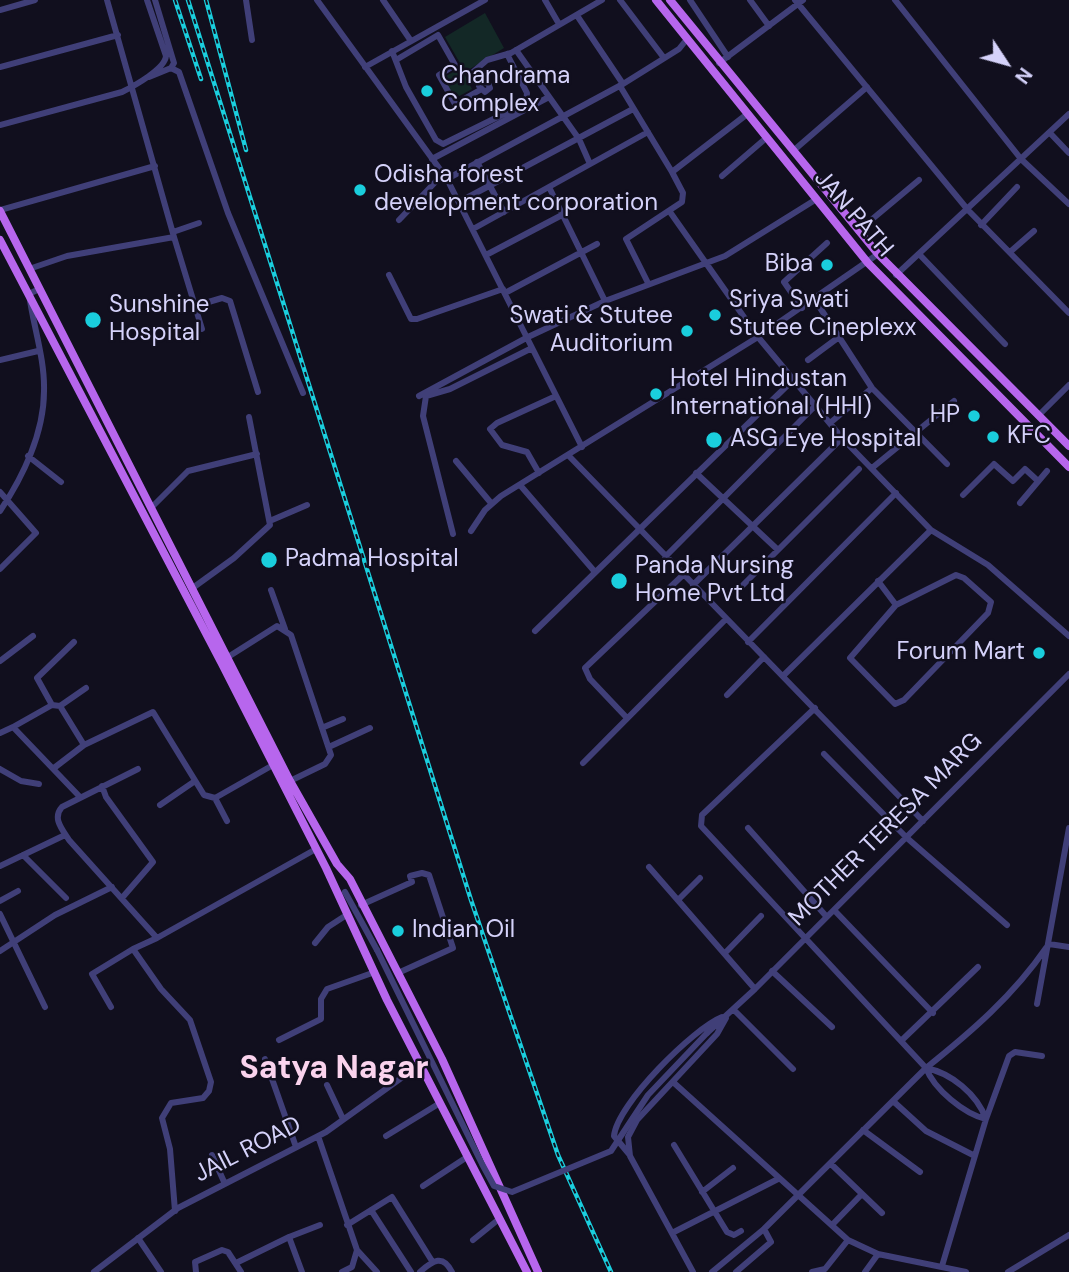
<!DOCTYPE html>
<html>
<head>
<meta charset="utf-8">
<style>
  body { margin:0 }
  #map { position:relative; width:1069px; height:1272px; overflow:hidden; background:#110f1e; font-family:"DM Sans",sans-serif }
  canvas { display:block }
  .north { position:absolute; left:971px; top:28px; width:70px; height:70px; -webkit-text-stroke:5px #110f1e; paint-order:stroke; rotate:126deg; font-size:19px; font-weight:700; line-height:28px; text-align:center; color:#d5d2fa }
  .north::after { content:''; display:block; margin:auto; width:24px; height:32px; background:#d5d2fa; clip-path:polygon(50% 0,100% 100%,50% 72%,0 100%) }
</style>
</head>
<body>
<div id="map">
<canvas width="1069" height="1272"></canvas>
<div class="north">N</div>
</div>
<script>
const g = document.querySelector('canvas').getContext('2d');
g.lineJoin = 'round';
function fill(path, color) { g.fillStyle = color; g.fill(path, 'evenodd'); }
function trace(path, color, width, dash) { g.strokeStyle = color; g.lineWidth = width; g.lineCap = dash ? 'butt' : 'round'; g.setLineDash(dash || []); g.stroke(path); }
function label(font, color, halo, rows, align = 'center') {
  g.font = font + ' "DM Sans",sans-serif'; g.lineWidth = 5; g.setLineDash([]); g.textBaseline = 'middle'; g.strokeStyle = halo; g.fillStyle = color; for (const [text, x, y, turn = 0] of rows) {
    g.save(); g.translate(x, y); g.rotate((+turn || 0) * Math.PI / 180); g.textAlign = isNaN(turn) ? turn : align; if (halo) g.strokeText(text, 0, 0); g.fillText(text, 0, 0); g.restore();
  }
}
const green = new Path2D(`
  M485,13L504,48L465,72L445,37Z
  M461,68L472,89L454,99L442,78Z`);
const minor = new Path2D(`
  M107,0L174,237
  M246,0L252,40
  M317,0L447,179L582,447
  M383,0L411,41
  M545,0L559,24
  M620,0L664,58
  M690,0L728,57
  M750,0L769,26
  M795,0L968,210L1069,313
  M895,0L1021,159L1069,204
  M0,10L35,0
  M578,17L623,84
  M516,50L579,139L590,164
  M392,51L406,87L436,140L443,144L526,103L527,93L507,54
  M396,60L438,35L455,65L439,75L455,104L480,90
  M719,63L803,0
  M0,67L118,35
  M365,67L485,0
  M171,68L179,72L228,213L303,393
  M149,77L171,68L174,63L155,0
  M483,81L479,86L485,92L490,88L488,83L476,80L473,72L487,60L511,53L602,0
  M620,86L672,172L746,115
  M0,125L122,92C134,86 165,69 166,56L147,0
  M1050,133L1069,153
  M793,151L867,87
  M432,159L549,97
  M477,162L504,212
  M722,176L765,139
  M447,179L623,84L679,49L687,39
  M549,187L605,301
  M459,202L633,109
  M0,210L155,166
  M670,212L758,337L842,438L931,530L988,565L1069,636
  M399,220L443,174
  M981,225L1017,187
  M473,229L648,132
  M858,231L919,180
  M173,232L199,223
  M1010,252L1034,231
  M919,254L1005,344
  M486,255L562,215
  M29,269L67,256L174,237L202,329
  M389,275L411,319H417L503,289
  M896,275L1069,114
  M648,283L626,239L682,202L683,193L672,172
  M505,293L597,244
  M815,300L872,388L947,464
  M195,306L222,298L230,301L258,392
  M802,308L784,282L827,243
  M0,360L38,351
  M808,360L839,337
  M419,396L528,337L605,301L725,256L815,200
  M1038,416L1069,385
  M830,423L872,388
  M568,455L923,821
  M28,456L61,482
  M456,461L491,503
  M872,468L954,401
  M539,473L527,452L502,445L490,429L497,423L556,396
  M696,473L778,550
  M520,485L595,572
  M0,492L36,533L0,569
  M963,495L994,464L1013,481L1025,469L1038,481
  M1020,503L1047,471
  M152,507L188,471L257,454
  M0,511C23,477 44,433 44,391C45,359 33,325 29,294L39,289
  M272,520L307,505
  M471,531L485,510L501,496L758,337L878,254
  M453,534L423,416L426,396L450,389L532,348
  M665,557L815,406
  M878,581L896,605L850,658L895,704L904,700L988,613L991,602L964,578L956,575L896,605
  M693,585L842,438
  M194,587L234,558L270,525L249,417
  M271,590L285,629
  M738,590L859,469
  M535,631L793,380
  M748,642L896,493
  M228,657L277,626L291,635L331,755L325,764L290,781
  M0,661L33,636
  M784,675L931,530
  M727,695L764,657
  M52,705L37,678L74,642
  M60,706L86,688
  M627,718L590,679L585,668L683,575
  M13,727L52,705L60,706L84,745
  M324,727L343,719
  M0,733L13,727L80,797
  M331,746L370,728
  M824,754L907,838L1007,925
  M583,763L726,619
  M54,768L84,745L153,712L204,795L215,798
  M0,769L21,781L39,784
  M138,769L62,807C52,818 62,829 69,840L157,938L316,849
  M102,786L106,797L153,862L122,898
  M160,805L195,781
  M227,821L215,798L273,765
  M748,828L826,916
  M23,855L66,898
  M0,866L65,835
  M649,867L755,989
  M345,892L377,950
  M678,900L700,878
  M0,901L18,891
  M361,905L412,882L410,876L422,873L429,875L453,948L398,973
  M834,910L933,1013
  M0,914L45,1007
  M157,938L133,949L161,989L190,1020L211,1082L209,1091L203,1098L171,1103L162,1118L170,1149L175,1211
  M315,943L328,927L348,914
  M1049,944L1069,947
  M0,951L55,915L112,887
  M726,952L761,916
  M772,971L832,1027
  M1037,1004L1069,828
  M111,1007L92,974L133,949
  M733,1009L793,1069
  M707,1033L755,989L1069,674
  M279,1040L321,1019V999L327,989L375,972
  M901,1041L978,967
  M265,1059L296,1147
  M926,1068C951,1073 977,1094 986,1119L942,1266
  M926,1068C934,1089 964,1114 986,1119L1009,1056L1015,1052L1042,1056
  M926,1068C971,1032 1013,996 1046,948
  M673,1082L848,1240L878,1254L966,1272
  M327,1085L343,1119
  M893,1101L926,1131L973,1155
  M863,1130L920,1172
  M318,1136L357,1250L352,1267L342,1272
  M386,1136L440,1103
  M674,1145L727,1232L734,1235L741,1231
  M629,1154L614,1136C617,1104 694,1028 722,1017
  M212,1155L225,1184
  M831,1164L882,1213
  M423,1186L467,1157
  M702,1192L733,1168
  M371,1210L411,1272
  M347,1225L392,1197L432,1261
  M832,1225L861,1195
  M672,1233L778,1179
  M289,1237L320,1225
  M138,1238L161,1272
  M473,1240L499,1219
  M357,1250L377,1272
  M236,1263L289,1237L302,1272
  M94,1272L178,1208L326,1132L411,1071L422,1069
  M196,1272L195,1262L222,1250L228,1252L241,1272
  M420,1272C433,1260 443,1254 452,1272
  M693,1272L630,1156L628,1137L637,1120L717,1034L726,1018
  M712,1272L764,1229L926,1068L701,826L702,815L815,708
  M736,1272L771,1242L764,1229
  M812,1272L825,1269L848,1240
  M865,1272L878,1254
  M1008,1272L1069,1235`);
const major = new Path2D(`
  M656,0L868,263L1069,467
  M670,0L878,254L1069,446
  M0,211L290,781L337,864L350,879L442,1059L538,1272
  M0,240L222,664L326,868L387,1000L527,1272`);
const rail = new Path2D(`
  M175,0L201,79
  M188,0L471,900L558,1155L611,1272
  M206,0L246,150`);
const minorBridge = new Path2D(`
  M377,950L482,1164L494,1186L512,1192L611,1151L648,1095L707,1033`);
const markers = [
  [427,91,7,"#1acedd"],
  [360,190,7,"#1acedd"],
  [827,265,7,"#1acedd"],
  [715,315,7,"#1acedd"],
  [93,320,9,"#1acedd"],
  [687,331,7,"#1acedd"],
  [656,394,7,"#1acedd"],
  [974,416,7,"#1acedd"],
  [993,437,7,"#1acedd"],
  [714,440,9,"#1acedd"],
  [269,560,9,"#1acedd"],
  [619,581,9,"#1acedd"],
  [1039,653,7,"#1acedd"],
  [398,931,7,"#1acedd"]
];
const poiNames = [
  ["Chandrama",441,77],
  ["Complex",441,105],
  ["Odisha forest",374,176],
  ["development corporation",374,204],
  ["Biba",813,265,"right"],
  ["Sriya Swati",729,301],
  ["Stutee Cineplexx",729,329],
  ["Sunshine",109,306],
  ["Hospital",109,334],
  ["Swati & Stutee",673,317,"right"],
  ["Auditorium",673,345,"right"],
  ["Hotel Hindustan",670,380],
  ["International (HHI)",670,408],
  ["HP",960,416,"right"],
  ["KFC",1007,437],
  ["ASG Eye Hospital",730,440],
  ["Padma Hospital",285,560],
  ["Panda Nursing",635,567],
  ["Home Pvt Ltd",635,595],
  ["Forum Mart",1025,653,"right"],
  ["Indian Oil",412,931]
];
const streetNames = [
  ["JAN PATH",853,214,49],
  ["MOTHER TERESA MARG",886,830,-45],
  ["JAIL ROAD",248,1150,-27]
];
const districtNames = [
  ["Satya Nagar",334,1070]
];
fill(green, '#132826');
trace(minor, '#403f78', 6);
trace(major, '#b766ed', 8);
trace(rail, '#1acedd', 4.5);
trace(rail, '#110f1e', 2, [5]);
trace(minorBridge, '#403f78', 6);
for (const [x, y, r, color] of markers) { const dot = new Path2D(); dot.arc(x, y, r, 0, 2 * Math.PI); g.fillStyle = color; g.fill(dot); trace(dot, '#110f1e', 2.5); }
label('24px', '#d5d2fa', '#110f1e', poiNames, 'left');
label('24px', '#d5d2fa', '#110f1e', streetNames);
label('bold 32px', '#fad3ed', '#110f1e', districtNames);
</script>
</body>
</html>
